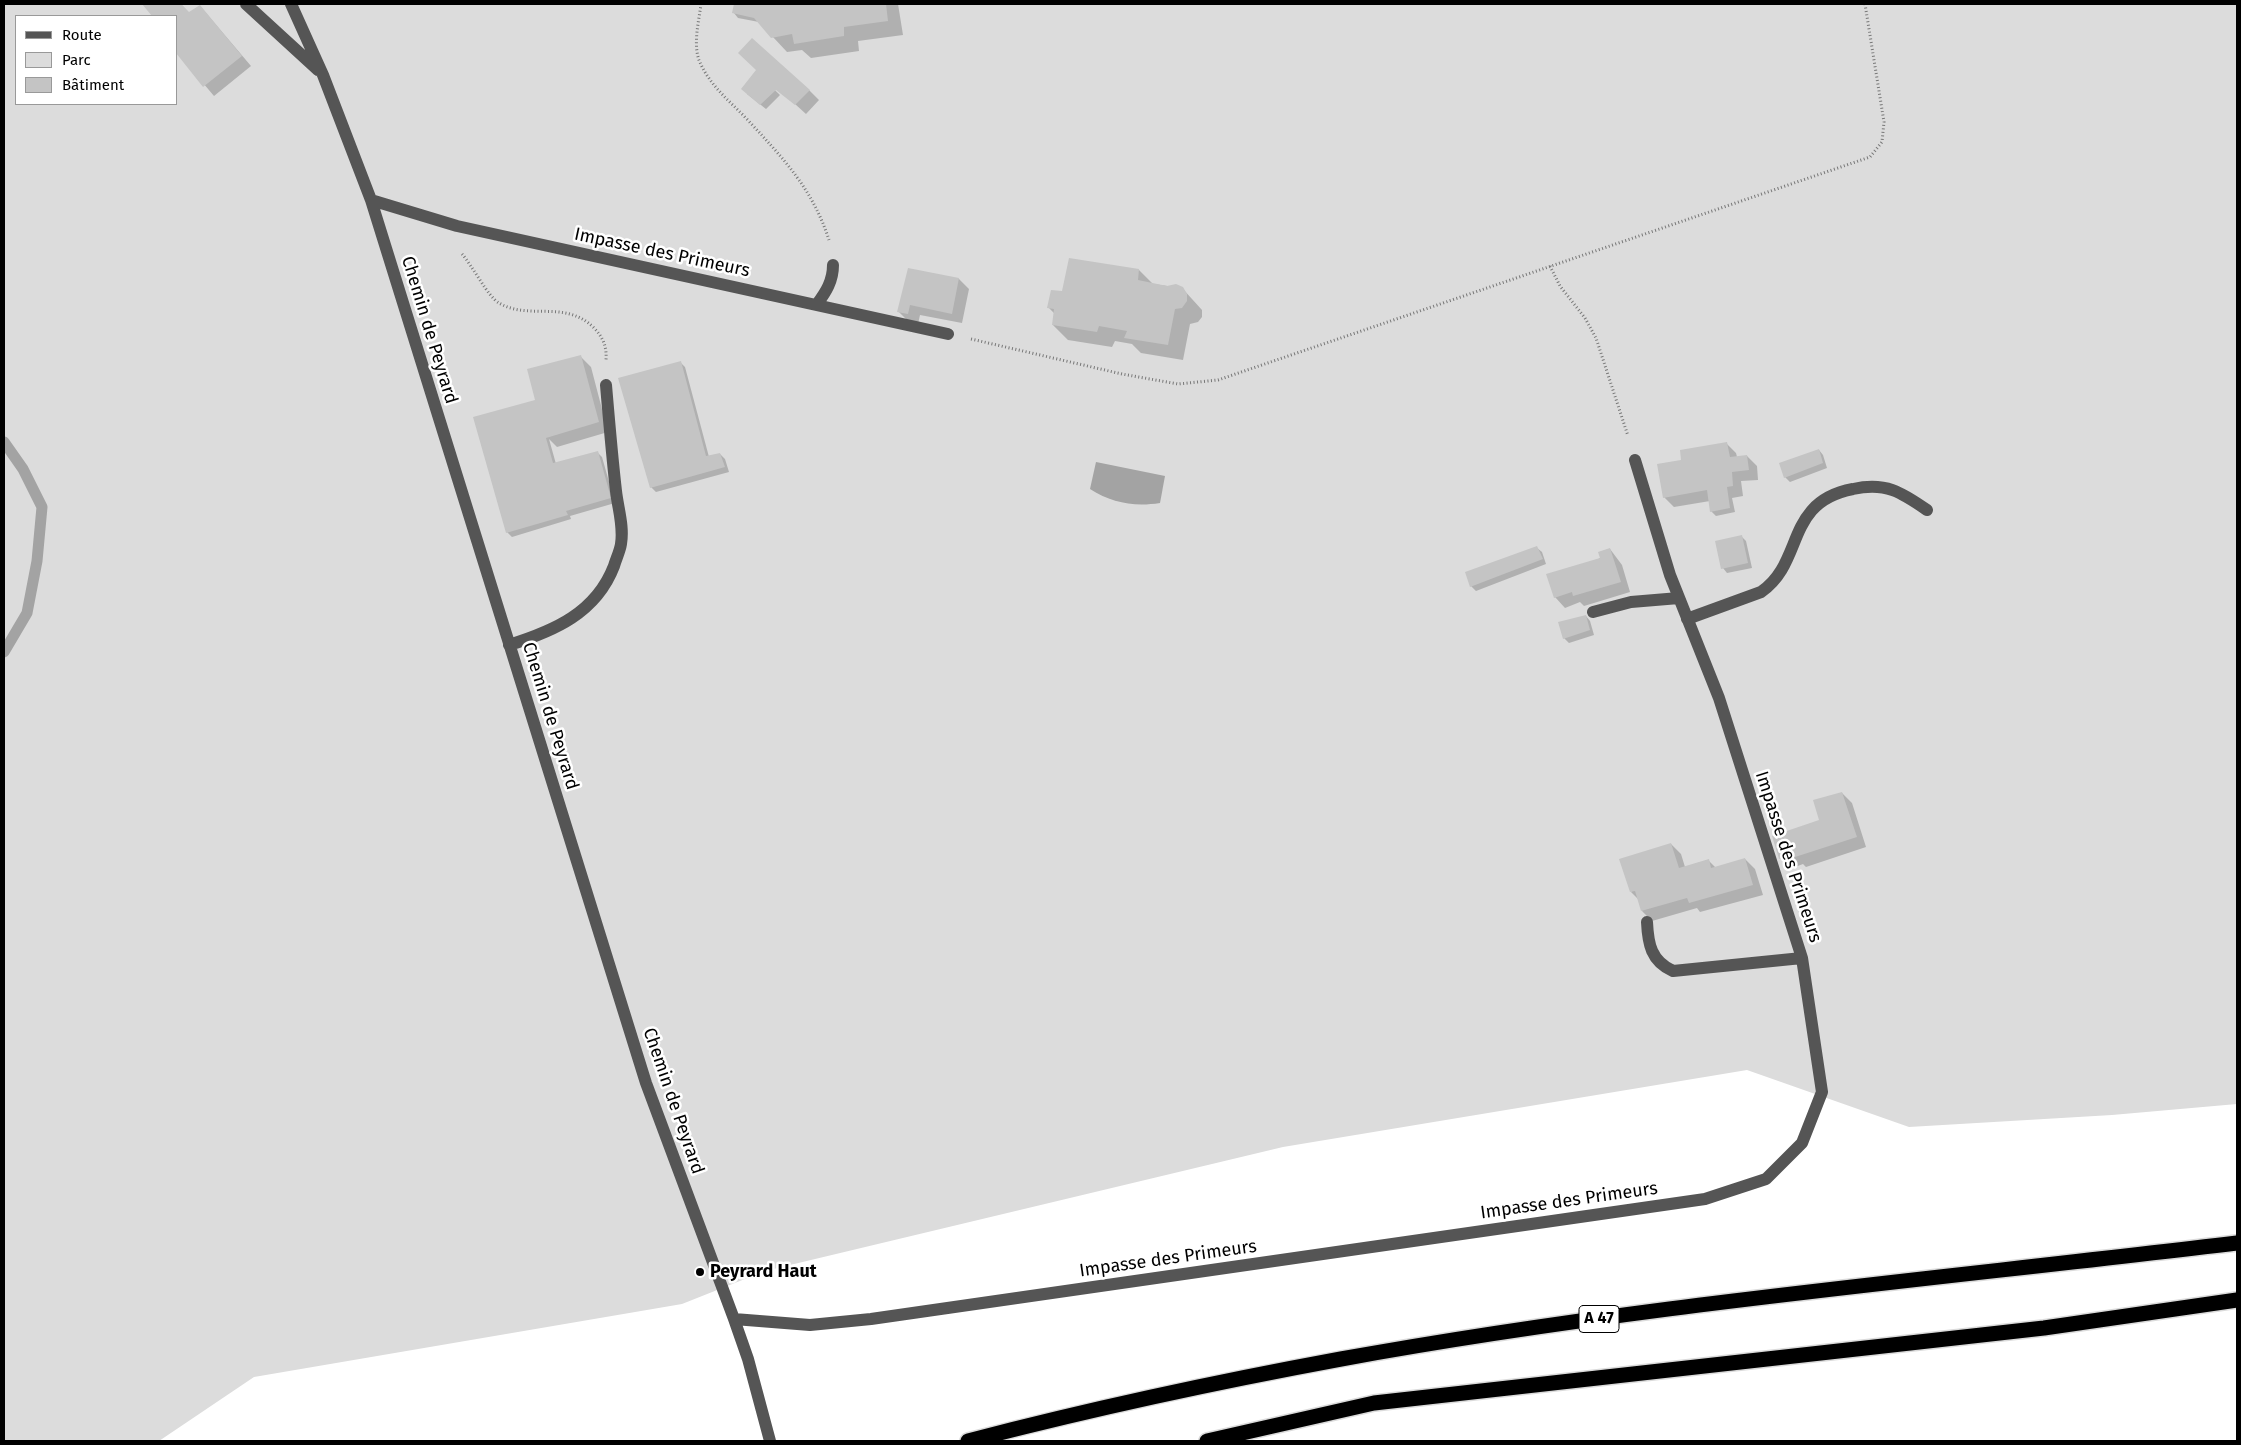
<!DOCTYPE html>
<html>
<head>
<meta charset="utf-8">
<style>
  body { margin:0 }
  #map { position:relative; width:2241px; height:1445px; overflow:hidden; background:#fff; font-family:"Fira Sans",sans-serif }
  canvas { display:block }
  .frame { position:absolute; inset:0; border:5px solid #000; pointer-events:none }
  .legend { position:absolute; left:15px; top:15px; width:162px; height:90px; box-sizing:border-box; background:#fff; border:1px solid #999; margin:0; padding:6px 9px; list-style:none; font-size:15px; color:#000 }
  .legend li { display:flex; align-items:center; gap:10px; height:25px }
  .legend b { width:25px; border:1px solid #999 }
</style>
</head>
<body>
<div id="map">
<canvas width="2241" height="1445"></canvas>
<div class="frame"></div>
<ul class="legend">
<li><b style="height:6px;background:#555"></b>Route</li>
<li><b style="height:14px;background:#dcdcdc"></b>Parc</li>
<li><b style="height:14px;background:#c4c4c4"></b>Bâtiment</li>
</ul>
</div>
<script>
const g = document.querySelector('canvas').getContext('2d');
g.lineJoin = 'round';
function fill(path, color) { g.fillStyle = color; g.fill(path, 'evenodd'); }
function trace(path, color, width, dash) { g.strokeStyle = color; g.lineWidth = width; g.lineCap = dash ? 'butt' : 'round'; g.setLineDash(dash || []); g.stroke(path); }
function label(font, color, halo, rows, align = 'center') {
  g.font = font + ' "Fira Sans",sans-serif'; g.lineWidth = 5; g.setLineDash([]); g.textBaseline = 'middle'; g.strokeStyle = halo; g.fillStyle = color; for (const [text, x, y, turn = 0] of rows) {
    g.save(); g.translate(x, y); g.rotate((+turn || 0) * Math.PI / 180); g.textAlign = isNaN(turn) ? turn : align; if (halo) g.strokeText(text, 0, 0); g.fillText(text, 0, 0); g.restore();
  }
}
const green = new Path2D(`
  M4,4H2237V1104L2112,1115L1909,1127L1747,1070L1283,1147L765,1271L682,1304L254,1377L159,1441H4ZM16,16H176V104H16Z`);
const water = new Path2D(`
  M1096,462L1165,476L1160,503C1134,507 1112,503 1090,489Z`);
const shadow = new Path2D(`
  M144,4H181L189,13L200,6L251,66L214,96L176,51V16H154Z
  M735,4H898L903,35L858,41L859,51L811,58L802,50L787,52L759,22L738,18L734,13Z
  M750,63L809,90L819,100L806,114Z
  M756,72L780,95L766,109L747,94Z
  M909,269L959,279L969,289L962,323L920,315L918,324L909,322L898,311Z
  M1139,270L1153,284L1182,288L1202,310V317L1198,322L1190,324L1183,360L1141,353L1132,344L1115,341L1112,347L1068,340L1053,325L1055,314L1049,308L1063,293Z
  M581,357L591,367L608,432L557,447L549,439L556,464L597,452L602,457L615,503L570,516L571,519L512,537L507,532L535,401Z
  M680,362L685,367L709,457L720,454L725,459L729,472L656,492L651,487Z
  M1726,443L1736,453L1737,457L1747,456L1757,466L1758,480L1741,481L1743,496L1732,498L1735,512L1716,516L1711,511L1710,501L1674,507L1664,497L1683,461Z
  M1819,450L1823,455L1827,468L1790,482L1785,477Z
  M1742,537L1746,541L1752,568L1727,573L1723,568Z
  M1537,548L1542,552L1546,564L1476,591L1471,586Z
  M1610,549L1622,565L1630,592L1584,606L1580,602L1565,608L1555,597Z
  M1586,616L1590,621L1594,635L1569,643L1564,638Z
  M1842,793L1852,803L1866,847L1806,867L1803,864L1790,869L1780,858L1821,821Z
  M1671,844L1681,854L1685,867L1708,860L1716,868L1745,859L1755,869L1763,895L1700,912L1697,908L1652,921L1642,911L1639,900L1631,892Z`);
const stream = new Path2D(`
  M4,442L23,469L42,507L37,561L27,613L4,652`);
const building = new Path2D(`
  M142,4H181L189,12L200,5L242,56L203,87L176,53V16H152Z
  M734,4H886L888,21L844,27V36L794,44L792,34L771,38L754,18L732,13Z
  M752,38L810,90L795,105L776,90L760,105L741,89L756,70L738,53Z
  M1069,258L1139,269L1138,280L1167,286L1176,284L1183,287L1187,294V301L1182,308L1175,309L1168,345L1124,338L1127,331L1099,326L1097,332L1052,325L1054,309L1047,308L1051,290L1062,291Z
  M908,268L959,278L952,314L910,305L908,314L897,312Z
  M581,355L599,422L546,438L553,463L598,451L611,498L566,511L568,515L506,533L473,417L535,400L527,369Z
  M681,361L706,456L720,453L725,467L650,488L618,378Z
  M1727,442L1730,457L1747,455L1749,470L1732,472L1733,486L1727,487L1730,508L1710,512L1707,490L1663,498L1657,464L1681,460L1680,450Z
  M1819,449L1823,463L1784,478L1779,463Z
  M1742,535L1748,563L1721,569L1715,541Z
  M1537,546L1543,559L1470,587L1465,572Z
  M1610,548L1621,582L1573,596L1572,592L1554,598L1546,574L1600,558L1598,552Z
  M1586,615L1590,630L1563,639L1558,622Z
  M1842,792L1857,837L1795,857L1794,854L1779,859L1772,836L1819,820L1813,800Z
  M1671,843L1679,868L1709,859L1711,868L1745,858L1753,885L1689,903L1687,898L1641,911L1635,891L1630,892L1619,859Z`);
const path = new Path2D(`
  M701,4C699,21 693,43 699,60C708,83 727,99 744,116C781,156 812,187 829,240
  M462,254C472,265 488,297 499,303C530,321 565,299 594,328C603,337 607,347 606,360
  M1550,266L1560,286L1585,318L1596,338L1628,436
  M971,339L1122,374L1178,384L1218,380L1870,157L1882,142L1884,122L1865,4`);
const minor = new Path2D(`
  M246,4L318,70
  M291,4L323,75L371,200L646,1083L734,1319L748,1359L770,1441
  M371,200L457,226L948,334
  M817,304C826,292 833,281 833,265
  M1593,612L1631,602L1679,598
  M1687,619L1761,592C1805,562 1784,502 1853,489C1886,482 1901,492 1927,510
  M509,645C554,631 596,613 614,566C616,559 620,551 621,544C624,526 618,509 616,491C612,456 609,420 606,385
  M1647,922C1648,944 1651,961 1673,971L1802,958
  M734,1319L810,1325L871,1319L1705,1199L1766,1179L1802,1143L1822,1092L1802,958L1719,698L1670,575L1635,460`);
const highway = new Path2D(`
  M968,1441C1091,1409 1216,1382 1341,1359C1637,1305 1938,1279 2237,1243
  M1207,1441L1374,1403L2044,1328L2237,1300`);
const markers = [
  [700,1272,5,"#000"]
];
const shields = [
  [1599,1319,40]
];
const shieldNames = [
  ["A 47",1599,1319]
];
const streetNames = [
  ["Impasse des Primeurs",662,253,12],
  ["Chemin de Peyrard",429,330,73],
  ["Chemin de Peyrard",550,716,73],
  ["Impasse des Primeurs",1788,857,72],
  ["Chemin de Peyrard",673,1101,71],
  ["Impasse des Primeurs",1569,1201,-8],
  ["Impasse des Primeurs",1168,1259,-8]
];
const poiNames = [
  ["Peyrard Haut",710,1272]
];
fill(green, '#dcdcdc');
fill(water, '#a3a3a3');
fill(shadow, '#0003');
trace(stream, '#a3a3a3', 11);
fill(building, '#c4c4c4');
trace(highway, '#dbdbdb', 18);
trace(path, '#777', 3, [1, 2.5]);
trace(minor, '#555', 12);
trace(highway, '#000', 15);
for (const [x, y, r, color] of markers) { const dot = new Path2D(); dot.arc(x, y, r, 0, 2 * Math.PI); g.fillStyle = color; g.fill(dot); trace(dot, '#fff', 2); }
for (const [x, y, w] of shields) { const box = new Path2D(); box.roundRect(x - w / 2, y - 13.5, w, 27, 4); g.fillStyle = '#fff'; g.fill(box); trace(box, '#000', 1); }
label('bold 16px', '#000', null, shieldNames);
label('18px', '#000', '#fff', streetNames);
label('bold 18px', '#000', '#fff', poiNames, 'left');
</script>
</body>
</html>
